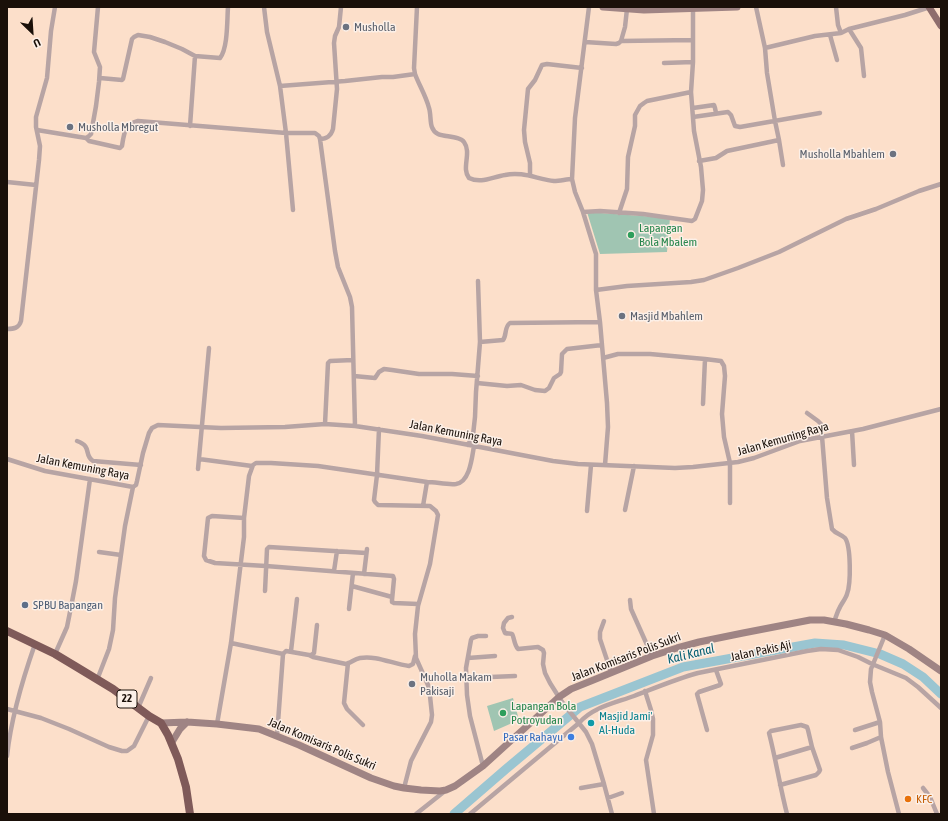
<!DOCTYPE html>
<html>
<head>
<meta charset="utf-8">
<style>
  body { margin:0 }
  #map { position:relative; width:948px; height:821px; overflow:hidden; background:#fcdfca; font-family:"Asap Condensed",sans-serif }
  canvas { display:block }
  .frame { position:absolute; inset:0; border:8px solid #1a1009; pointer-events:none }
  .north { position:absolute; left:12px; top:12px; width:40px; height:40px; -webkit-text-stroke:3px #fcf0e8; paint-order:stroke; rotate:155deg; font-size:11px; font-weight:700; line-height:16px; text-align:center; color:#1a1009 }
  .north::after { content:''; display:block; margin:auto; width:14px; height:18px; background:#1a1009; clip-path:polygon(50% 0,100% 100%,50% 72%,0 100%) }
</style>
</head>
<body>
<div id="map">
<canvas width="948" height="821"></canvas>
<div class="frame"></div>
<div class="north">U</div>
</div>
<script>
const g = document.querySelector('canvas').getContext('2d');
g.lineJoin = 'round';
function fill(path, color) { g.fillStyle = color; g.fill(path, 'evenodd'); }
function trace(path, color, width, dash) { g.strokeStyle = color; g.lineWidth = width; g.lineCap = dash ? 'butt' : 'round'; g.setLineDash(dash || []); g.stroke(path); }
function label(font, color, halo, rows, align = 'center') {
  g.font = font + ' "Asap Condensed",sans-serif'; g.lineWidth = 3; g.setLineDash([]); g.textBaseline = 'middle'; g.strokeStyle = halo; g.fillStyle = color; for (const [text, x, y, turn = 0] of rows) {
    g.save(); g.translate(x, y); g.rotate((+turn || 0) * Math.PI / 180); g.textAlign = isNaN(turn) ? turn : align; if (halo) g.strokeText(text, 0, 0); g.fillText(text, 0, 0); g.restore();
  }
}
const green = new Path2D(`
  M587,212L670,218L667,252L600,254Z
  M513,698L519,720L494,731L487,706Z`);
const river = new Path2D(`
  M454,814L506,769L580,707L683,667L815,643L844,645L880,654L903,664L923,677L941,694`);
const street = new Path2D(`
  M264,7L267,32L280,86L286,133L293,210
  M417,7L414,68L415,74C419,85 426,96 429,108C432,117 428,129 438,134C444,137 460,136 464,142C472,153 461,168 469,178C481,184 492,177 505,175C522,171 537,179 554,181C560,181 567,179 572,179
  M589,7L575,118L572,179L575,192L583,212L591,238L596,254V290L600,322L607,403L608,427L605,465
  M756,7L765,48L767,73L775,121L779,140L783,165
  M836,7L838,25L841,33L849,29L905,15L930,7
  M849,29L861,48L864,76
  M830,35L837,60
  M621,41L625,27L627,9
  M585,42L616,44L619,43L621,41L693,40
  M765,48L815,36L841,33
  M664,63L693,62
  M100,78L122,80L123,79L132,39L134,37L138,35L150,37L165,42L182,49L195,56L220,58C228,48 227,20 228,7
  M280,86L345,81L382,77H393L415,74
  M693,108L714,105L715,108L716,113
  M693,117L728,112L731,115L735,126L740,127L820,113
  M190,126L195,56
  M37,130L86,138L89,136L91,134L96,106L99,82L100,67L94,52L98,7
  M86,138L89,141L120,148L122,146C124,134 124,125 138,121L286,133H315L319,136L320,139L335,251L338,267L350,297L352,307L355,426
  M320,139C327,139 331,136 333,129L337,89L334,43L335,36L339,27L341,7
  M699,161L716,158L727,151L779,140
  M530,175V163L525,142L524,130L528,89L535,80L542,65L547,64L582,68
  M7,182L36,185
  M583,212L600,211L643,214L692,221L695,219L702,201L703,190L701,167L694,131L691,92L693,62V7
  M619,213L627,189L628,157L635,126V115L640,106L644,103L647,101L691,92
  M596,290L627,286L691,282L704,280L738,268L779,252L846,219L876,209L919,191L941,184
  M7,329C14,329 19,328 21,321L39,160L40,146L36,127V117L47,78L51,31L55,7
  M480,342L503,340C507,335 504,327 510,323L600,322
  M603,358L618,354H650L705,359
  M354,376L375,378L379,372L384,369L392,370L419,374H452L478,376
  M477,383L507,386L521,385L535,390L545,391L549,388L554,378L560,374L561,372L562,354L567,349L602,345
  M703,404L705,359L721,361L724,366L725,376L722,414L724,437L730,463V503
  M807,413L818,421L821,424L827,498L832,529C836,534 841,534 845,538C851,546 851,584 847,594C846,598 842,603 840,607C837,612 836,617 834,622
  M325,424L328,363L330,361L353,360
  M379,429L377,475L374,500L375,502L378,505L430,506L436,511L438,515L430,564L418,606L415,634L416,658L428,685L430,696L432,715L431,722L411,761L404,788
  M852,431L854,465
  M77,441C93,447 83,454 93,461L141,465
  M468,445L473,435L475,417L476,392L480,342L478,281
  M7,459L45,471L133,487L136,485L137,481L143,453L149,433L152,428L158,425L221,428L285,427L325,424L355,426L422,436L553,461L578,464L675,468L693,467L738,462L754,458L800,441L863,429L941,409
  M199,459L252,466
  M198,469L209,348
  M423,506L427,482C436,482 447,485 456,484C470,482 472,457 474,446
  M625,510L634,466
  M587,511L591,465
  M244,518L212,516L208,518L204,556L206,560L215,563L266,566L393,576L394,579L392,600V602L394,603L418,604
  M99,552L121,555
  M334,571L337,551
  M364,574L367,549
  M352,586L392,597
  M265,591L267,549L269,547L366,553
  M630,600L631,609L652,656
  M349,609L353,573
  M512,617L508,618L504,623L503,628L505,633C508,634 510,633 512,634C514,636 514,645 518,649L538,647L543,650L544,653L543,664L545,673L550,683L562,702L586,732L592,744L604,784L612,814
  M604,621L600,632V639L611,672
  M885,635L871,669L870,682L872,692L880,722L881,737L888,772L899,814
  M231,643L283,654
  M291,651L297,599
  M55,654L67,627L72,602L76,581L90,479
  M309,655L313,657L346,664C351,663 354,659 360,658C376,655 393,664 409,666L413,664L415,656
  M468,658L495,656
  M348,663L344,703L347,709L363,725
  M466,678L515,676
  M97,680L109,649L113,630L115,598L125,526L133,487
  M645,691L651,710L653,719V735L646,760L654,814
  M138,708L151,678
  M7,709L41,718L69,729L109,747L122,751H127L134,746L149,716
  M217,724L231,643L244,537V518L249,476L253,465L256,463H271L318,466L427,482
  M707,730L697,694L699,692L720,685L721,684L716,670
  M855,730L880,722
  M277,736L283,654L286,651L309,655H311L314,653L317,625
  M852,748L867,743L881,737
  M7,756C11,718 22,681 35,644
  M775,758L812,747
  M483,766L470,716L467,695L466,668L471,640L472,638L478,636H486
  M780,785L816,775L819,772L820,770L812,747L808,730L807,727L801,725L771,731L769,733C776,760 780,787 787,814
  M581,788L604,784
  M923,788L930,797L937,814
  M608,798L622,793
  M416,814L445,791
  M470,814L579,723C593,707 615,703 634,696C655,688 676,679 698,673L807,651L821,649L838,650L858,657L872,664L906,678L918,687L941,708`);
const secondary = new Path2D(`
  M603,7L644,10L737,7
  M161,723L187,722L217,724L259,729L299,745L371,778L394,786L404,788L421,790L440,791L446,790L455,786L483,766L559,697L571,689L591,681L652,656L677,648L699,642L743,633L810,620H824L846,624L869,630L885,635L909,649L941,671
  M172,742L180,729L187,722`);
const primary = new Path2D(`
  M929,7L941,26`);
const highway = new Path2D(`
  M7,631L55,654L75,666L113,689L149,716L161,723L168,735L178,759L186,787L190,814`);
const markers = [
  [346,27,4,"#6b7280"],
  [70,127,4,"#6b7280"],
  [893,154,4,"#6b7280"],
  [631,235,4,"#2e9e5b"],
  [622,316,4,"#6b7280"],
  [25,605,4,"#5c6f8a"],
  [412,684,4,"#6b7280"],
  [503,713,4,"#2e9e5b"],
  [591,723,4,"#0f9aa8"],
  [571,737,4,"#3f7fe0"],
  [908,799,4,"#e8710a"]
];
const shields = [
  [127,699,20]
];
const shieldNames = [
  ["22",127,699]
];
const worshipNames = [
  ["Musholla",354,27],
  ["Musholla Mbregut",78,127],
  ["Musholla Mbahlem",885,154,"right"],
  ["Masjid Mbahlem",630,316],
  ["Muholla Makam",420,677],
  ["Pakisaji",420,691]
];
const leisureNames = [
  ["Lapangan",639,228],
  ["Bola Mbalem",639,242],
  ["Lapangan Bola",511,706],
  ["Potroyudan",511,720]
];
const streetNames = [
  ["Jalan Kemuning Raya",456,433,11],
  ["Jalan Kemuning Raya",783,439,-16],
  ["Jalan Kemuning Raya",83,467,11],
  ["Jalan Pakis Aji",761,651,-12],
  ["Jalan Komisaris Polis Sukri",626,657,-21],
  ["Jalan Komisaris Polis Sukri",322,744,23]
];
const serviceNames = [
  ["SPBU Bapangan",33,605]
];
const cultureNames = [
  ["Masjid Jami'",599,716],
  ["Al-Huda",599,730]
];
const shopNames = [
  ["Pasar Rahayu",563,737]
];
const foodNames = [
  ["KFC",916,799]
];
const waterNames = [
  ["Kali Kanal",691,654,-14]
];
fill(green, '#a0c5b2');
trace(river, '#9ac5d1', 9);
trace(street, '#b7a4a4', 4.5);
trace(secondary, '#9f8484', 7);
trace(primary, '#8e6d6d', 7);
trace(highway, '#7f5a59', 8);
for (const [x, y, r, color] of markers) { const dot = new Path2D(); dot.arc(x, y, r, 0, 2 * Math.PI); g.fillStyle = color; g.fill(dot); trace(dot, '#fcf0e8', 1.5); }
for (const [x, y, w] of shields) { const box = new Path2D(); box.roundRect(x - w / 2, y - 9, w, 18, 3); g.fillStyle = '#fcf0e8'; g.fill(box); trace(box, '#1a1009', 1); }
label('bold 11px', '#1a1009', null, shieldNames);
label('12px', '#5b616d', '#fcf0e8', worshipNames, 'left');
label('12px', '#27864d', '#fcf0e8', leisureNames, 'left');
label('12px', '#1a1009', '#fcf0e8', streetNames);
label('12px', '#4e5e75', '#fcf0e8', serviceNames, 'left');
label('12px', '#0d838f', '#fcf0e8', cultureNames, 'left');
label('12px', '#366cbe', '#fcf0e8', shopNames, 'right');
label('12px', '#c56008', '#fcf0e8', foodNames, 'left');
label('italic 13px', '#086073', '#fcf0e8', waterNames);
</script>
</body>
</html>
